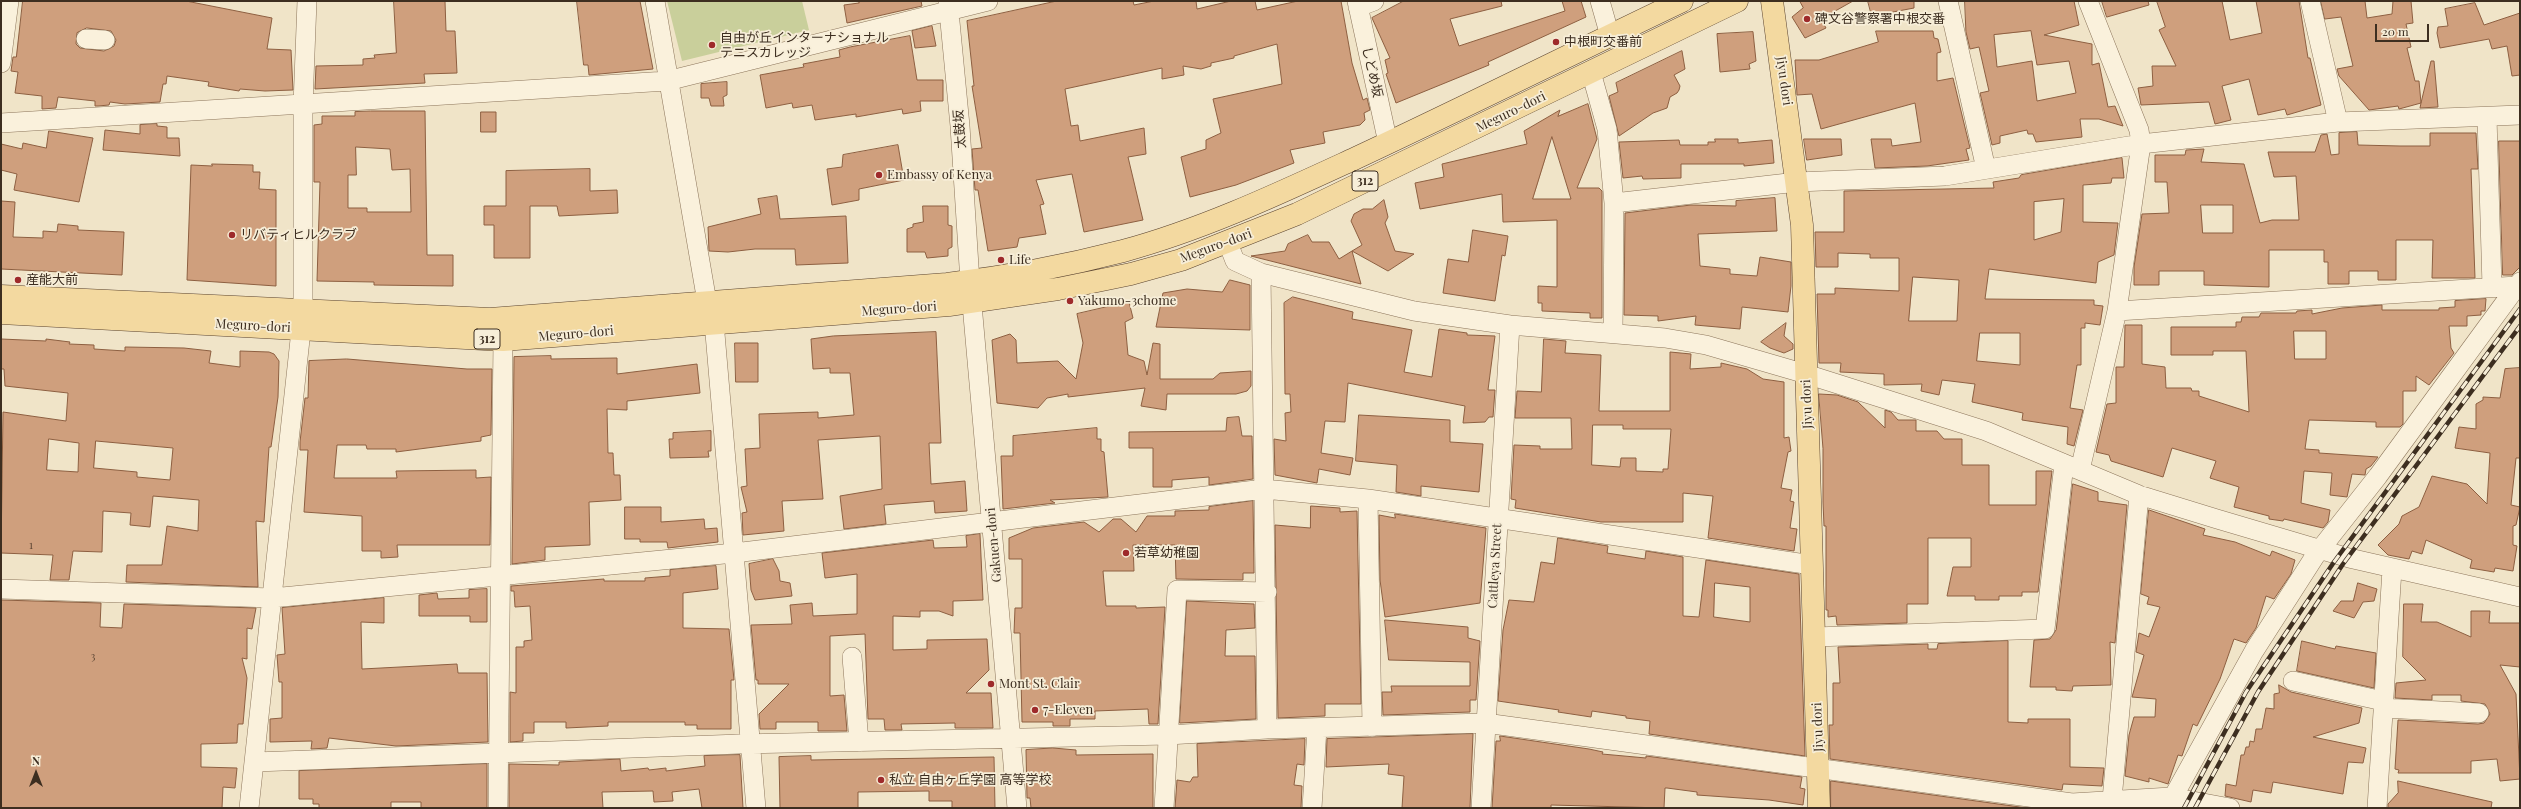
<!DOCTYPE html>
<html>
<head>
<meta charset="utf-8">
<style>
  body { margin:0 }
  #map { position:relative; width:2521px; height:809px; overflow:hidden; background:#f0e4c8; font-family:"Playfair Display",serif }
  canvas { display:block }
  .frame { position:absolute; inset:0; border:2px solid #3d2e20; pointer-events:none }
  .north { position:absolute; left:16px; top:753px; width:40px; height:40px; -webkit-text-stroke:3px #f7eed8; paint-order:stroke; rotate:0deg; font-size:11px; font-weight:700; line-height:16px; text-align:center; color:#3d2e20 }
  .north::after { content:''; display:block; margin:auto; width:14px; height:18px; background:#3d2e20; clip-path:polygon(50% 0,100% 100%,50% 72%,0 100%) }
  .scale { position:absolute; left:2375px; top:24px; width:54px; height:18px; box-sizing:border-box; border:2px solid #3d2e20; border-top:0; padding-left:5px; font-size:12px; line-height:14px; white-space:nowrap; color:#3d2e20; -webkit-text-stroke:3px #f7eed8; paint-order:stroke }
</style>
</head>
<body>
<div id="map">
<canvas width="2521" height="809"></canvas>
<div class="frame"></div>
<div class="north">N</div>
<div class="scale">20 m</div>
</div>
<script>
const g = document.querySelector('canvas').getContext('2d');
g.lineJoin = 'round';
function fill(path, color) { g.fillStyle = color; g.fill(path, 'evenodd'); }
function trace(path, color, width, dash) { g.strokeStyle = color; g.lineWidth = width; g.lineCap = dash ? 'butt' : 'round'; g.setLineDash(dash || []); g.stroke(path); }
function label(font, color, halo, rows, align = 'center') {
  g.font = font + ' "Playfair Display","Noto Sans JP",serif'; g.lineWidth = 3.5; g.setLineDash([]); g.textBaseline = 'middle'; g.strokeStyle = halo; g.fillStyle = color; for (const [text, x, y, turn = 0] of rows) {
    g.save(); g.translate(x, y); g.rotate((+turn || 0) * Math.PI / 180); g.textAlign = isNaN(turn) ? turn : align; if (halo) g.strokeText(text, 0, 0); g.fillText(text, 0, 0); g.restore();
  }
}
const green = new Path2D(`
  M667,1H802L809,30L682,61Z`);
const building = new Path2D(`
  M23,1H186L272,18L267,49L291,50L293,90L265,91L240,89L239,91L208,86L209,82L167,76L166,84H163L160,102L125,104L110,102L109,105L98,106H95V101L58,97L56,108L42,109V96L15,93L18,72L11,71L13,57H16ZM87,28L111,31L116,40L114,46L104,51L80,48L76,44L77,33Z
  M394,1H445L446,31H455L457,73L424,74L425,83L315,89L316,66L363,65V59L375,58L374,55L396,53Z
  M577,1H640L653,69L589,75L588,65H584Z
  M858,1H921L922,6L847,23L844,5L859,3Z
  M1057,1H1133L1134,5L1154,1H1196L1197,9L1231,1H1255L1257,10L1298,1H1341L1352,63L1363,100L1367,98L1370,110L1364,113L1365,120L1360,125L1323,132L1325,143L1290,150L1294,163L1236,185L1190,197L1181,157L1206,149V140L1221,133L1213,99L1282,84L1277,44L1234,56V58L1211,63V66L1201,69L1183,66L1184,75L1162,79V68L1065,89L1071,126L1078,125L1080,141L1144,128L1146,154L1128,157L1143,220L1084,232L1072,174L1036,180L1044,204L1040,205L1046,234L1019,238L1017,247L988,251L978,190H975L972,149L982,148L972,86H974L967,21Z
  M1404,1H1501L1502,6L1450,19L1459,46L1565,11L1562,1H1581L1586,17L1488,62L1489,65L1396,103L1386,74L1388,73L1385,60L1390,58L1372,18Z
  M1800,1H1853L1821,19L1826,28L1805,38L1792,17L1803,8Z
  M1868,1H1914V8L1872,16Z
  M1965,1H2074L2079,25L2044,35L2092,44V65L2099,63L2108,107L2115,106L2123,126L2099,119H2080L2082,137L2036,142L2033,134H2028L2027,130L2000,136V143L1992,145L1980,93L1989,91L1979,47L1970,49L1966,32ZM2031,31L2037,65L2069,61L2076,93L2037,101L2032,61L1997,67L1994,35Z
  M2102,1H2148L2149,5L2107,17Z
  M2157,1H2222L2230,40L2262,33L2256,1H2299L2308,58H2310L2321,105L2287,115L2285,109L2258,115L2249,79L2222,86L2231,120L2215,124L2209,102L2141,105L2138,88L2153,86L2152,66H2176L2159,30L2165,27Z
  M2321,1H2365L2367,18L2392,14L2393,1H2411L2413,23L2406,24L2411,47L2407,48L2415,81H2419L2421,103L2431,61H2434L2438,107L2420,108L2421,103L2399,109L2398,106L2369,110L2339,76L2337,69L2353,66L2341,17L2325,19Z
  M2475,3L2484,25L2520,13V75L2512,76L2507,46L2492,49L2489,39L2440,48L2437,33L2438,27L2448,26L2445,9Z
  M932,26L936,46L915,48L912,31Z
  M1876,31H1933L1934,38L1938,39L1941,52L1937,53V81L1953,78L1970,148L1966,149L1969,160L1927,166L1875,168L1871,139H1891L1892,146L1921,142L1915,103L1821,129L1812,94L1797,95L1795,60H1819L1878,42Z
  M1753,32L1756,61L1749,64L1750,69L1720,72L1717,34Z
  M910,36L917,80H943V101H920L921,111L903,114L902,109L856,117V114L815,120L812,105L793,108L792,103L766,108L760,75L804,67L803,64L840,57L839,50L850,47Z
  M1682,51L1685,69L1674,75L1680,86L1679,90L1677,93L1670,97L1667,108L1653,113L1619,136L1609,96L1618,92L1616,83Z
  M727,82V95L723,97L724,106H711L709,98H701V84Z
  M1588,104L1597,139L1577,188H1599L1602,191V318H1590V313L1542,311V303H1538V286L1557,287V220L1503,222L1502,194L1420,209L1415,183L1444,177L1442,164L1527,144L1524,131L1560,110L1558,116ZM1552,137L1571,199H1533Z
  M371,111H425L427,255H453V286L374,285V282L317,281L320,182H314V125L322,124V116H355V112ZM356,147L390,149L392,170L410,169L411,212H367V208H348V175H356Z
  M481,112H496V132H481Z
  M157,124V126L167,127V138H179L180,156L103,150L105,130L140,134V125Z
  M49,131L93,138L79,202L14,190L17,174L1,170V144L22,149L23,143L46,148Z
  M2357,132L2358,145L2400,146H2430V133H2476L2478,169H2471L2475,278H2432L2433,240H2396V280H2378V271H2349V284H2328V262H2324V250H2269V287L2204,285V271H2159V285H2134V267L2142,214L2169,213L2167,182H2155V155H2185L2186,150L2204,149L2201,162L2244,164L2260,223L2272,220H2299L2296,176L2274,177L2268,152H2315L2321,135L2327,134L2331,155L2339,154V133ZM2201,205H2233V233H2203Z
  M1715,139H1738V143L1772,140L1774,163L1744,166V164H1681V178L1643,179L1642,176L1623,178L1619,142L1679,140L1680,145H1708V142H1715Z
  M1804,139H1841L1842,155L1807,160Z
  M2499,141H2520V267L2512,275H2503Z
  M898,145L904,180L859,189V200L832,205L827,169L842,167L843,155Z
  M2122,158L2124,178H2112L2111,183L2083,185V222L2118,223L2114,255L2098,262L2096,283L1989,269L1985,299L2094,300V305L2103,306L2100,325L2085,323V328H2081V365H2077L2070,408L2083,410L2074,446L2067,444L2068,427L2022,420L2023,413L1972,402L1975,384L1942,380L1939,395L1921,391L1922,384L1884,385V374L1840,372L1841,363H1819L1817,294H1835V288L1899,291V258H1870V254L1838,253V267H1816L1815,232H1844V191L1994,188L1993,182L2019,178L2021,175ZM2064,199L2061,232L2034,240V202ZM1913,277L1959,280L1957,321H1909ZM1980,333H2020V365L1977,361Z
  M212,164L253,165V172H260L259,189L276,190V286L187,280L191,165L212,166Z
  M590,169V191L617,190L618,213L559,216L557,206H530V258H494V225H484V206H506V171Z
  M777,196L780,219L846,216L848,263L796,265L795,249H755L728,252L709,251L708,227L761,214L758,199Z
  M1775,198L1777,231L1698,234L1700,266L1730,269V274L1757,276L1760,257L1791,262V286L1788,312L1742,307L1740,329L1695,325L1696,316L1658,321V316L1624,315L1625,213L1691,205L1736,206V201Z
  M1384,200L1388,217L1385,223L1395,251L1414,254L1388,271L1352,251L1362,245L1351,221L1354,214L1363,209H1372Z
  M1,201L15,202L13,237L43,238V231L57,232L58,224L78,226V230L124,232L122,275L1,269Z
  M923,206H948V225L952,226V247L948,249V256L927,258L925,252H907V229L913,227V224L923,222Z
  M1473,230L1508,236L1505,256L1502,255L1495,301L1443,293L1448,259L1468,262Z
  M1308,235L1312,242H1329L1339,259L1352,251L1361,284L1251,256L1285,251L1288,244Z
  M1230,280L1250,285V330L1156,327L1163,293L1187,289L1222,292Z
  M1293,297L1353,312L1352,319L1412,330L1404,372L1432,377L1439,329L1467,333V335L1495,336L1488,390H1495L1493,417H1489L1485,422L1463,423L1465,406L1348,383L1345,422L1325,421L1321,453L1353,458L1350,475L1319,469L1317,483L1275,475L1274,439L1286,441L1285,413L1291,412L1290,394H1285L1284,303Z
  M2486,299L2485,311H2481V315L2467,316V326H2449L2451,348L2454,353L2429,385L2416,376V391H2403V424L2400,427H2376V422L2309,420L2305,449L2319,450V453L2378,457L2371,466L2366,469L2365,475L2352,474L2347,497L2330,495L2332,473L2304,471L2301,503L2330,510L2328,522L2323,528L2284,519L2283,521L2269,519V516L2234,507L2239,487L2210,478L2216,461L2172,448L2163,477L2111,461L2109,455L2096,452L2107,404L2116,403V367H2124L2125,325H2142V364L2165,367L2166,388H2191L2192,391H2199V396L2249,412L2246,351H2213V355H2171V327H2236V322H2241L2242,317H2259L2261,313H2296L2297,311L2312,310V314L2342,308L2382,305V310H2439V308L2455,307V301ZM2294,331H2326V359H2295Z
  M1129,302L1133,318L1125,322L1128,355L1144,361L1147,375L1153,343L1160,344V379H1213L1220,373L1251,371V386L1247,391L1236,394H1167L1166,410L1141,406L1145,388L1068,397V394L1047,398L1038,408L997,403L992,340L1010,334L1016,340L1017,363L1058,361L1076,379L1083,343L1077,314Z
  M1786,323L1784,336L1793,344V349L1784,353L1770,348L1761,342Z
  M936,332L941,443H929L931,484L965,481L967,511L935,513L934,501L884,505L886,524L844,529L840,496L882,489L880,436L818,440L823,499L782,501L784,531L743,535L742,513L747,512L741,487L747,486L745,449L760,448L759,414L818,412V418L854,415L850,373H830V368L813,369L811,339L833,336Z
  M1,339L46,341V339L70,342L69,344L94,345V349L125,351V347L184,348L211,351L209,363L240,367V351L269,352L274,354L279,361L278,397L271,447H269L264,522L256,521L258,587L126,582L127,565H162L167,526L198,531L199,500L153,496L150,527L130,525L131,513L103,511L102,552L73,551L69,580H50L53,555L1,553L3,412L66,421L68,393L5,386L4,369H1ZM49,439L79,443L78,472L47,470ZM96,441L173,448L170,480L137,477V472L94,468Z
  M1544,339L1566,341L1565,353L1601,355L1599,411H1670V352L1691,354L1690,369L1721,367V363L1747,369L1763,379L1784,382V438L1789,437L1791,451L1788,452L1781,488L1792,490L1790,501L1794,502L1790,528L1797,529L1794,551L1708,538L1713,496L1683,493V522H1601L1515,508L1516,500L1511,499L1514,445L1540,446V449H1572L1571,418H1515L1517,391L1541,392ZM1593,425H1623V429H1671L1668,469H1663V472L1636,471V458H1621L1620,467L1592,465Z
  M735,343H758V382H736Z
  M551,356V359L617,358V374L697,364L700,393L627,401V410L607,409L608,453H613L614,475H620L621,500L589,502L590,545L545,547V560L512,564L514,357Z
  M347,359L467,369H492L491,435L481,437V441L396,452V449H367L366,445H337L334,478H397L396,471L476,470V478L491,477L490,545H397L398,557L381,558V551H362V516L304,512L308,450H300V442L305,398H308L309,361Z
  M2520,368V458H2516L2511,505L2520,507L2516,525L2513,526V545L2517,546L2513,571L2495,568L2494,572L2470,568L2472,560L2426,540L2422,554L2412,551L2409,559L2388,555L2378,545L2399,524L2402,516L2419,507L2432,476L2467,484L2487,504L2490,453L2455,448L2459,427L2476,429V404L2483,400V397L2500,398L2505,369Z
  M1819,394L1837,395L1858,402L1885,428V410L1891,412L1898,420H1916V431H1937L1944,439H1962V465H1989V505H2036V471H2052L2038,592H2022V596H1999V600H1975V596H1947L1953,567H1971V538H1928V604H1907V623L1837,625L1836,616L1828,617V610H1826V526H1824L1823,502V449Z
  M1359,415L1450,420V442L1483,444L1479,492L1421,486V496L1396,492L1397,465L1356,461Z
  M1239,417L1242,436H1252L1253,479L1209,485V477L1172,480V487H1153V448H1129V432L1226,431L1227,418Z
  M1097,428V439H1101V451L1104,452L1108,497L1050,500L1055,503L1003,509L1001,456H1013V436Z
  M711,431V451H708L709,457L670,458L669,439H673V433Z
  M2073,484L2098,492V501L2127,505L2115,643L2110,642L2111,685L2073,686L2072,691L2056,690V687H2030L2034,640L2050,639L2056,630Z
  M1253,501L1254,573H1243V580L1176,579L1175,545H1133L1134,571H1103L1106,606H1136V608L1165,607L1158,724H1149L1148,709L1095,711V719H1070V726H1053V722H1022L1020,633H1014L1015,608H1022V559H1009V538L1033,528L1084,522L1099,532L1113,519H1121L1136,532L1147,516H1175V511L1209,510V507Z
  M1311,506L1340,508V512L1357,511L1361,704H1325V716L1278,718L1275,525L1310,528Z
  M625,507H661V522L704,519L705,529L717,528L718,542L668,548L667,542H640V539H625Z
  M2149,510L2205,529L2203,535L2235,542L2270,556L2272,551L2295,560L2291,574L2274,599L2266,596L2256,628L2246,643L2234,639L2220,679L2197,726L2193,724L2182,756L2178,755L2168,784L2149,778V782L2125,776L2129,735L2134,717H2155L2156,699L2132,697L2144,655L2136,652L2139,633L2149,637L2160,607L2147,604L2149,597L2141,594Z
  M1395,514L1486,528L1480,603L1385,617L1380,580L1379,515L1395,518Z
  M980,534L983,600L953,601V616L939,611H920V617L893,616V650L927,649V640L987,639L989,670L966,693H991L993,728H955V723L901,724L902,730H885L884,719H868L865,634L830,636V696L844,695L847,731H818V722H776V729H760L759,714L789,684H758V680H756L751,625L792,624L790,605L812,603L813,616L857,614V574L825,578L822,553L933,540L934,548L967,547L966,536Z
  M1558,538L1608,546L1607,553L1645,559L1646,551L1683,557V616L1699,617L1706,560L1799,574L1805,756L1649,734L1650,721L1626,718V716L1592,711L1591,717L1558,712L1559,710L1498,701L1503,630L1509,600L1534,602L1541,562L1554,564ZM1715,583L1750,587V622L1714,617Z
  M773,559L779,571L780,581L790,583L792,596L755,600L751,590L749,564Z
  M716,566L718,589L683,593V628L729,629L734,680H731V729H697V725H685V722H608V726L566,728V722H534V733H523V741L510,742V692L516,693V647H524V641L532,640L530,606L515,607L514,591H511V586L604,579V581H645V578L670,576V570Z
  M2358,583L2377,589L2374,601L2363,602L2354,618L2333,611L2341,601H2353Z
  M487,589V622H470V616H419V595L437,593L438,599L469,598V590Z
  M384,598V623L361,622L362,669L457,664L458,673H487L488,742L396,746L329,738L327,748L311,749L312,741L270,742V719L282,718V682H279L277,655L285,654L282,608Z
  M1,600L101,603L100,627L122,628L124,604L256,608L252,629L247,628V659L242,658L247,678L243,724H238L237,743L201,744V767L237,768L235,788L223,787L222,808H1Z
  M1187,601L1254,604L1255,628L1226,630L1225,656H1255L1256,719L1180,723Z
  M2404,604H2423L2421,622H2437L2471,637V611H2490L2489,623H2520V667L2500,665L2516,694L2520,779L2500,781L2497,759L2471,761V773H2398L2399,770L2395,769L2398,720L2478,724L2484,723L2490,714L2485,704L2461,701V695H2432V700L2395,698L2396,683L2426,680L2403,657Z
  M1385,620L1468,627V638L1480,641L1476,700H1470V712L1383,715L1382,692H1392L1391,686H1470V662L1389,660Z
  M2008,641V722L2028,723V719H2070V767L2104,768L2102,786L2063,784L2062,790L1830,759L1829,725H1833V683H1840L1838,647L1928,644V649H1937L1938,644Z
  M2302,641L2335,649L2336,646L2376,653L2374,688L2297,671Z
  M2279,685L2291,692L2362,708L2359,723L2313,737L2366,748L2363,763L2348,762L2343,794L2273,782L2271,793L2253,790L2251,802L2225,796L2226,784L2236,786L2241,755H2244L2246,747H2249L2250,741L2254,742L2256,729H2262L2266,708L2274,709V694L2279,693Z
  M1473,734L1470,808H1402L1404,776L1388,774L1389,764L1326,767L1327,739Z
  M1500,736L1589,749L1603,752L1602,754L1646,758V756L1802,777L1800,788L1805,789L1803,805L1769,800L1697,795V792L1667,788H1665L1664,808L1551,805V808H1492L1496,741H1500Z
  M1305,739L1304,765L1297,764L1294,785L1302,786L1301,808H1175L1177,780L1190,782L1193,777H1198L1197,744Z
  M1053,748L1076,750V755L1153,754V808H1031L1030,798H1027L1026,750Z
  M740,755L743,808H702L699,789L672,792L673,801L654,802L653,791L602,792L603,808H509V764L559,765V762L620,759L621,771L648,768L649,770L666,768V771L705,766L704,756Z
  M811,756V760L994,757L995,808H952V801H929V791L858,792V808H780L779,757Z
  M487,764V808H421V802H391V808H319V804H313V799H299V771Z
  M1831,781L2027,808H1831Z
  M2398,781L2492,802L2491,808H2388V804L2398,793Z`);
const minor = new Path2D(`
  M655,1L707,302
  M948,1L960,126L970,282L1017,808
  M1357,1L1388,143
  M1600,1L1610,36
  M1948,1L1986,169
  M2310,1L2338,122
  M1358,7L1374,1
  M86,39L105,40
  M1,63L9,1
  M1591,72L1607,129L1614,203L1613,333
  M2487,117L2492,287
  M1,123L667,81L988,1
  M1614,203L1797,182L1945,176L2141,144L2338,122L2520,115
  M1228,243L1235,261L1261,273L1414,311L1510,325L1665,338L1706,345L1806,374L1986,431L2139,495L2217,519L2349,558L2520,597
  M1261,273L1267,729
  M2117,311L2517,286
  M714,322L756,808
  M2080,470L2117,311L2141,144L2139,130L2088,1
  M1368,499L1372,727
  M1,589L272,598L734,553L1264,489L1368,499L1812,565
  M1815,637L2045,629L2064,464
  M852,657L859,742
  M2293,681L2383,701
  M2383,708L2479,713
  M255,762L740,744L1168,735L1267,729L1485,723L2072,803L2171,797L2230,808
  M2112,800L2139,495
  M249,808L303,312V105L307,1
  M498,808L503,340
  M1164,808L1177,590L1267,592
  M1312,808L1317,728
  M1481,808L1510,325
  M2167,808L2254,651L2315,556L2378,476L2520,282
  M2377,808L2392,569`);
const major = new Path2D(`
  M1772,1L1802,225L1819,808
  M1,296L490,319L947,284C1006,277 1065,266 1123,251C1204,229 1280,193 1356,158C1465,107 1573,53 1682,1
  M1,313L503,340L949,305L1058,289L1131,274L1181,260L1297,214L1737,1`);
const rail = new Path2D(`
  M2184,808L2246,692L2334,562L2520,309
  M2195,808L2258,692L2343,564L2520,326`);
const markers = [
  [1807,19,4,"#9e2a2b"],
  [1556,42,4,"#9e2a2b"],
  [712,45,4,"#9e2a2b"],
  [879,175,4,"#9e2a2b"],
  [232,235,4,"#9e2a2b"],
  [1001,260,4,"#9e2a2b"],
  [18,280,4,"#9e2a2b"],
  [1070,301,4,"#9e2a2b"],
  [1126,553,4,"#9e2a2b"],
  [991,684,4,"#9e2a2b"],
  [1035,710,4,"#9e2a2b"],
  [881,780,4,"#9e2a2b"]
];
const numberNames = [
  ["1",31,546],
  ["3",93,657]
];
const shields = [
  [1365,181,26],
  [487,339,26]
];
const shieldNames = [
  ["312",1365,181],
  ["312",487,339]
];
const poiNames = [
  ["碑文谷警察署中根交番",1815,19],
  ["自由が丘インターナショナル",720,38],
  ["テニスカレッジ",720,53],
  ["中根町交番前",1564,42],
  ["Embassy of Kenya",887,175],
  ["リバティヒルクラブ",240,235],
  ["Life",1009,260],
  ["産能大前",26,280],
  ["Yakumo-3chome",1078,301],
  ["若草幼稚園",1134,553],
  ["Mont St. Clair",999,684],
  ["7-Eleven",1043,710],
  ["私立 自由ヶ丘学園 高等学校",889,780]
];
const streetNames = [
  ["しどめ坂",1372,72,77],
  ["Jiyu dori",1784,81,82],
  ["Meguro-dori",1511,112,-26],
  ["太鼓坂",960,129,-94],
  ["Meguro-dori",1216,246,-20],
  ["Meguro-dori",899,309,-4],
  ["Meguro-dori",253,326,3],
  ["Meguro-dori",576,334,-5],
  ["Jiyu dori",1807,404,-92],
  ["Gakuen-dori",994,545,-95],
  ["Cattleya Street",1495,566,-87],
  ["Jiyu dori",1818,727,-92]
];
fill(green, '#c9cf9b');
fill(building, '#cf9f7d');
trace(building, '#8d5f41', 1);
trace(minor, '#8d765c', 20);
trace(major, '#5b4430', 23);
trace(minor, '#faf1dc', 19);
trace(major, '#f3d9a0', 22);
trace(rail, '#3d2e20', 4.5);
trace(rail, '#f7eed8', 3, [9]);
for (const [x, y, r, color] of markers) { const dot = new Path2D(); dot.arc(x, y, r, 0, 2 * Math.PI); g.fillStyle = color; g.fill(dot); trace(dot, '#f7eed8', 1.5); }
label('11px', '#624a37', null, numberNames);
for (const [x, y, w] of shields) { const box = new Path2D(); box.roundRect(x - w / 2, y - 10, w, 20, 3); g.fillStyle = '#f7eed8'; g.fill(box); trace(box, '#3d2e20', 1); }
label('bold 12px', '#3d2e20', null, shieldNames);
label('13px', '#3d2e20', '#f7eed8', poiNames, 'left');
label('13px', '#3d2e20', '#f7eed8', streetNames);
</script>
</body>
</html>
